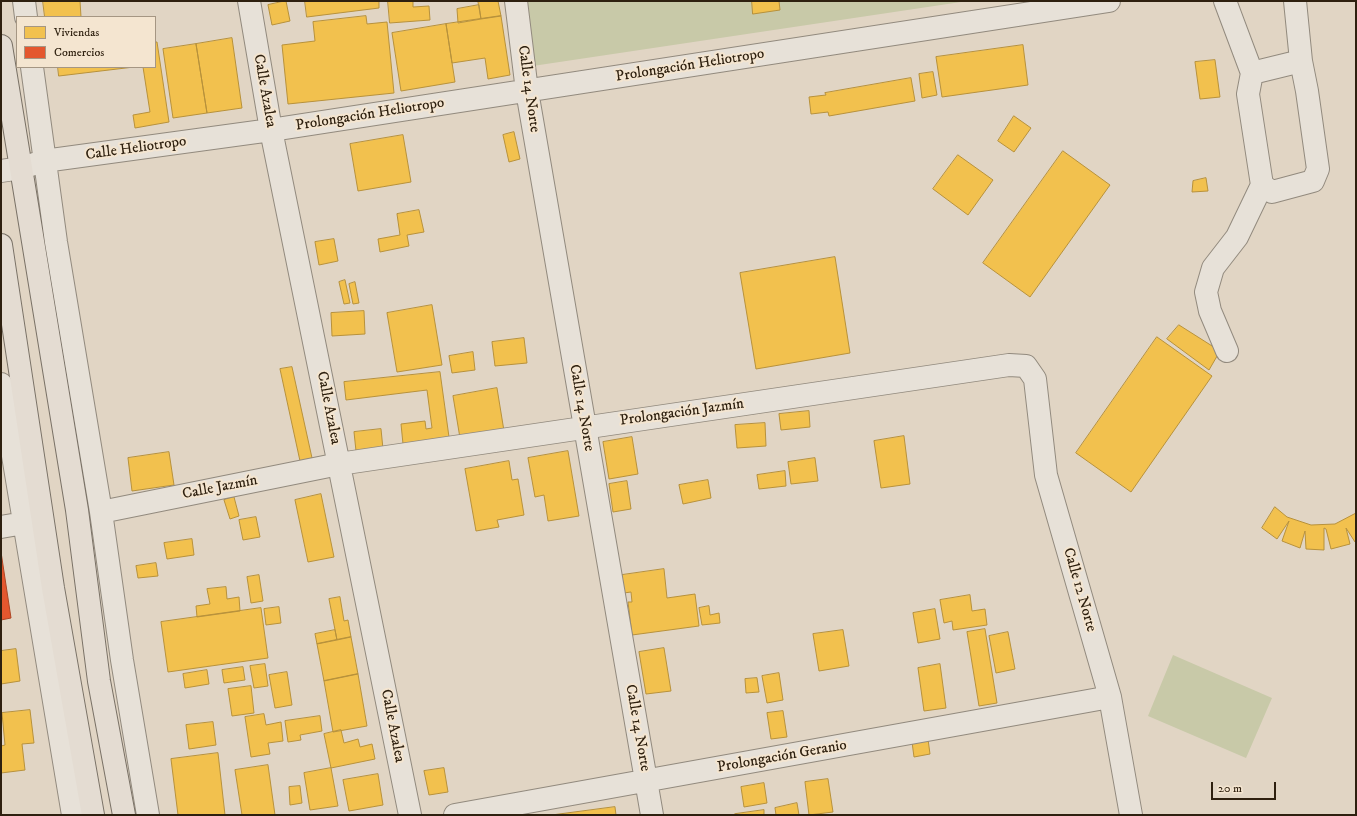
<!DOCTYPE html>
<html>
<head>
<meta charset="utf-8">
<style>
  body { margin:0 }
  #map { position:relative; width:1357px; height:816px; overflow:hidden; background:#e1d5c4; font-family:"IM FELL DW Pica",serif }
  canvas { display:block }
  .frame { position:absolute; inset:0; border:2px solid #2e200f; pointer-events:none }
  .legend { position:absolute; left:16px; top:16px; width:140px; height:52px; box-sizing:border-box; background:#f4e5d0; border:1px solid #a59683; margin:0; padding:5px 7px; list-style:none; font-size:12px; color:#2e200f }
  .legend li { display:flex; align-items:center; gap:8px; height:20px }
  .legend b { width:20px; border:1px solid #a59683 }
  .scale { position:absolute; left:1211px; top:782px; width:65px; height:18px; box-sizing:border-box; border:2px solid #2e200f; border-top:0; padding-left:5px; font-size:12px; line-height:14px; white-space:nowrap; color:#2e200f; -webkit-text-stroke:3px #f4e5d0; paint-order:stroke }
</style>
</head>
<body>
<div id="map">
<canvas width="1357" height="816"></canvas>
<div class="frame"></div>
<ul class="legend">
<li><b style="height:11px;background:#f2c14e"></b>Viviendas</li>
<li><b style="height:11px;background:#e4572e"></b>Comercios</li>
</ul>
<div class="scale">20 m</div>
</div>
<script>
const g = document.querySelector('canvas').getContext('2d');
g.lineJoin = 'round';
function fill(path, color) { g.fillStyle = color; g.fill(path, 'evenodd'); }
function trace(path, color, width, dash) { g.strokeStyle = color; g.lineWidth = width; g.lineCap = dash ? 'butt' : 'round'; g.setLineDash(dash || []); g.stroke(path); }
function label(font, color, halo, rows, align = 'center') {
  g.font = font + ' "IM FELL DW Pica",serif'; g.lineWidth = 4; g.setLineDash([]); g.textBaseline = 'middle'; g.strokeStyle = halo; g.fillStyle = color; for (const [text, x, y, turn = 0] of rows) {
    g.save(); g.translate(x, y); g.rotate((+turn || 0) * Math.PI / 180); g.textAlign = isNaN(turn) ? turn : align; if (halo) g.strokeText(text, 0, 0); g.fillText(text, 0, 0); g.restore();
  }
}
const green = new Path2D(`
  M518,1H961V2L526,67Z
  M1173,655L1272,698L1246,758L1148,716Z`);
const homes = new Path2D(`
  M43,1H80L81,17H45Z
  M286,1L290,21L272,25L268,5Z
  M305,1H379V8L307,17Z
  M388,1H413V7L429,6L430,20L390,23Z
  M498,1L501,16L481,19L478,2Z
  M752,1H779L780,10L753,14Z
  M479,5L481,19L458,23L457,9Z
  M366,16L367,24L387,22L394,93L288,104L282,45L315,41L313,22Z
  M501,16L510,75L488,79L485,58L452,63L446,24Z
  M446,24L455,82L401,91L392,33Z
  M232,38L242,108L207,113L196,44Z
  M155,42H157L169,122L135,128L133,115L150,112L143,67H155Z
  M196,44L207,113L173,118L163,49Z
  M1023,45L1028,85L942,97L936,57Z
  M1215,60L1220,97L1200,99L1195,62Z
  M58,67H134L59,76Z
  M933,72L937,95L922,98L919,74Z
  M911,78L915,101L829,116L828,112L811,114L809,97L826,95L825,93Z
  M1014,116L1031,128L1014,152L998,141Z
  M514,132L520,159L509,162L503,135Z
  M403,135L411,182L358,191L350,144Z
  M1063,151L1110,185L1030,297L983,263Z
  M958,155L993,180L968,215L933,189Z
  M1206,178L1208,191L1192,192L1193,181Z
  M419,210L424,232L407,235L409,246L380,252L378,239L400,235L397,214Z
  M334,239L338,261L319,265L315,242Z
  M835,257L850,353L756,369L740,273Z
  M345,280L350,303L344,304L339,282Z
  M355,282L359,303L353,304L349,284Z
  M432,305L442,365L397,372L387,313Z
  M364,311L365,334L332,336L331,313Z
  M1179,325L1220,351L1209,370L1167,339Z
  M1157,337L1212,376L1131,492L1076,453Z
  M524,338L527,363L495,366L492,342Z
  M473,352L475,370L452,373L449,356Z
  M292,367L312,458L300,461L280,369Z
  M440,372L449,437L403,444L401,424L425,421L426,429L432,428L427,390L346,400L344,382Z
  M497,388L504,431L460,438L453,396Z
  M809,411L810,427L781,430L779,414Z
  M765,423L766,446L737,448L735,425Z
  M381,429L383,449L356,451L354,432Z
  M904,436L910,484L881,488L874,441Z
  M632,437L638,474L609,479L603,442Z
  M568,451L579,516L548,521L544,495L535,497L528,458Z
  M169,452L174,485L132,491L128,458Z
  M815,458L818,481L791,484L788,462Z
  M509,461L512,480L518,479L524,515L497,520L499,527L476,531L465,469Z
  M785,471L786,486L759,489L757,475Z
  M708,480L711,498L683,504L679,485Z
  M627,481L631,509L613,512L609,484Z
  M321,494L334,557L308,562L295,500Z
  M234,497L239,516L230,519L224,500Z
  M1275,507L1287,517L1311,525L1335,524L1356,513V541L1355,542L1346,528L1350,544L1331,549L1326,529L1324,528V550L1306,549L1305,531L1300,548L1282,541L1289,521L1277,539L1262,528Z
  M256,517L260,537L243,540L239,520Z
  M192,539L194,555L167,559L164,543Z
  M156,563L158,576L138,578L136,566Z
  M664,569L667,598L695,594L699,626L632,635L628,602H632L631,592L624,593L622,575Z
  M259,575L263,601L251,603L247,577Z
  M226,587L227,599L239,597L240,611L197,617L196,606L210,604L207,589Z
  M970,595L972,611L985,609L987,625L953,630L952,621L944,623L940,600Z
  M340,597L344,621L348,620L351,637L337,640L329,599Z
  M709,606L710,615L719,613L720,623L702,625L699,608Z
  M279,607L281,623L266,625L264,609Z
  M261,608L268,658L168,672L161,622Z
  M935,609L940,639L918,643L913,613Z
  M985,629L997,703L979,706L967,632Z
  M335,630L337,640L317,644L315,634Z
  M843,630L849,666L819,671L813,634Z
  M1008,632L1015,669L996,673L989,636Z
  M351,637L358,674L324,681L317,644Z
  M664,648L671,691L646,694L639,652Z
  M16,649L20,681L1,684V651Z
  M265,664L268,686L254,688L250,666Z
  M940,664L946,708L924,711L918,668Z
  M243,667L245,680L224,683L222,670Z
  M207,670L209,684L185,688L183,674Z
  M287,672L292,705L275,708L269,675Z
  M779,673L783,700L767,703L762,676Z
  M358,674L367,726L333,732L324,681Z
  M757,678L759,692L746,693L745,679Z
  M251,686L254,713L232,716L228,689Z
  M30,710L34,743L22,744L25,770L1,773V746L5,745L2,713Z
  M783,711L787,737L771,739L767,713Z
  M264,714L266,725L281,722L283,741L268,743L270,754L251,757L245,717Z
  M320,716L322,731L300,735L301,740L288,742L285,721Z
  M213,722L216,745L189,749L186,725Z
  M341,730L344,743L358,739L360,747L372,744L375,759L331,768L324,734Z
  M928,739L930,754L914,757L912,742Z
  M218,753L225,815H178L171,759Z
  M268,765L275,815H242L235,770Z
  M331,768L338,806L310,810L304,773Z
  M444,768L448,792L429,795L424,771Z
  M378,774L383,805L349,811L343,780Z
  M828,779L833,812L809,815L805,782Z
  M764,783L767,803L744,807L741,787Z
  M300,786L302,803L290,805L289,787Z
  M797,803L799,815H776L775,808Z
  M615,807L616,815H552Z
  M764,810V815H736L735,814Z`);
const shops = new Path2D(`
  M1,552L11,618L1,620Z`);
const minor = new Path2D(`
  M24,1L26,17
  M249,1L271,130L410,815
  M516,1L527,91L652,815
  M1225,1L1252,73L1248,94L1262,185L1272,192L1313,181L1318,169L1307,91L1301,61L1252,73
  M1295,1L1301,61
  M32,67L56,242L101,512L122,660L148,815
  M1,171L21,168L44,161L271,130L1109,1
  M1227,351L1210,311L1206,292L1213,268L1237,237L1262,185
  M1,384L73,815
  M101,512L339,464L1009,365L1026,366L1035,379L1046,475L1110,697L1131,815
  M1,527L24,523
  M455,815L1110,697`);
const major = new Path2D(`
  M1,46L77,510L99,681L124,815
  M1,245L53,588L93,815`);
const streetNames = [
  ["Prolongación Heliotropo",690,66,-9],
  ["Calle 14 Norte",528,89,82],
  ["Calle Azalea",264,91,80],
  ["Prolongación Heliotropo",370,115,-9],
  ["Calle Heliotropo",136,149,-8],
  ["Calle Azalea",328,408,79],
  ["Calle 14 Norte",581,408,80],
  ["Prolongación Jazmín",682,413,-8],
  ["Calle Jazmín",220,488,-11],
  ["Calle 12 Norte",1079,590,74],
  ["Calle Azalea",392,726,79],
  ["Calle 14 Norte",637,728,80],
  ["Prolongación Geranio",782,757,-10]
];
fill(green, '#c8c9a8');
fill(homes, '#f2c14e');
trace(homes, '#b7913b', 1);
fill(shops, '#e4572e');
trace(shops, '#ad4625', 1);
trace(minor, '#928a7e', 24);
trace(major, '#797166', 24);
trace(minor, '#e7e1d8', 22);
trace(major, '#e4dcd2', 22);
label('15px', '#2e200f', '#f4e5d0', streetNames);
</script>
</body>
</html>
